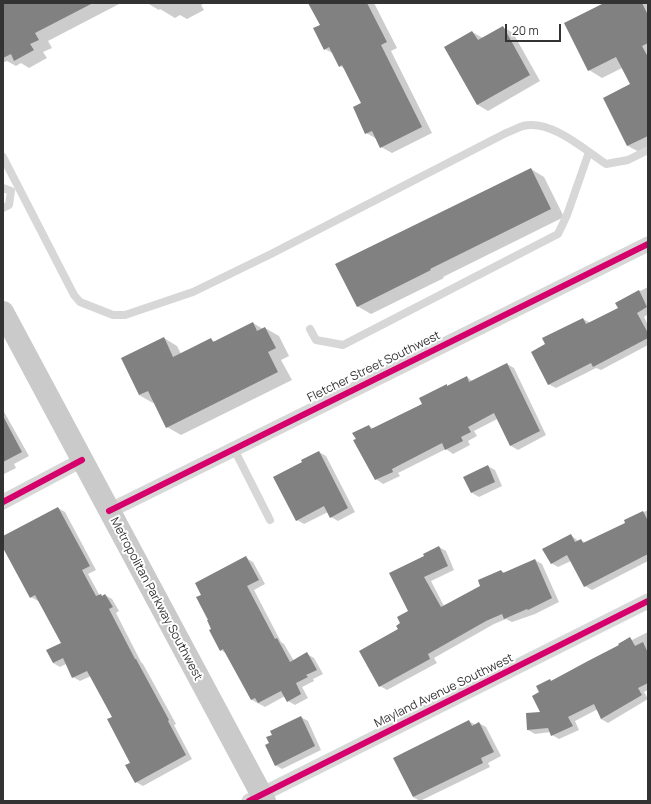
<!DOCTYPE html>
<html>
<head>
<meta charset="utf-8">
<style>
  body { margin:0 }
  #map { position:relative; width:651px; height:804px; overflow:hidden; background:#fff; font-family:Manrope,sans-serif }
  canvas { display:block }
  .frame { position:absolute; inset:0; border:4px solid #333; pointer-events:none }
  .scale { position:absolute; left:505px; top:24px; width:56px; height:18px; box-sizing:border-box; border:2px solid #333; border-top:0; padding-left:5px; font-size:12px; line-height:14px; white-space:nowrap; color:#333; -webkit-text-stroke:3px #fff; paint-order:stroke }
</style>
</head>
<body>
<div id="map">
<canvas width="651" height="804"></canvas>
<div class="frame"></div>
<div class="scale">20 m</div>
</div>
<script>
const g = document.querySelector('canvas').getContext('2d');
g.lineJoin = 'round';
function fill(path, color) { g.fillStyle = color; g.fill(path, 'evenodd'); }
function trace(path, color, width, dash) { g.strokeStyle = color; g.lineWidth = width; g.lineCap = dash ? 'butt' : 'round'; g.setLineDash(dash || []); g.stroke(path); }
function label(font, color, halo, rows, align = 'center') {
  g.font = font + ' Manrope,sans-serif'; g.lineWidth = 4; g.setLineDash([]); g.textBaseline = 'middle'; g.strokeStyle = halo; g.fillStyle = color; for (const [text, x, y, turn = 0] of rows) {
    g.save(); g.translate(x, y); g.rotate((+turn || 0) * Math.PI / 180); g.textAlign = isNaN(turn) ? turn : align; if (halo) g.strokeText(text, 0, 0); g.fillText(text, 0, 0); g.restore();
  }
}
const shadow = new Path2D(`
  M3,3H121L48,41L52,48L43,52L47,58L29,68L21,63L16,66L7,61L5,62L3,61Z
  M147,3H205L201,5L204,10L187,19L180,15L175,18L160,9L159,10Z
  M310,3H374L397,48L391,51L432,133L392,153L381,147L377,139L366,133L362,104L345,69L340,66L334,54L325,49L321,26Z
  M606,3H648V150L641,153L628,146L605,98L631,85L622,68L602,78L589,70Z
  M503,27L513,33L540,81L488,111L478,105L445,48L472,32L483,38Z
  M531,169L544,177L564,217L443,277L444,278L371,314L357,306Z
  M648,287V314L644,317L648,325V345L601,370L596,368L556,388L548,384L546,345L583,319L591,323L619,308L616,303Z
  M253,323L263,329L265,328L279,336L289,356L281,360L292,380L181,435L167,427L155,402L153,403L139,395L164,338L177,346L181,354L211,339L215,342Z
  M507,364L514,368L546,435L518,450L511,446L497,419L474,431L477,436L468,441L470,445L453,454L446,449L398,473L400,476L383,484L376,479L357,439L369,426L374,429L423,404L446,386H448L467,377L472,381Z
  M3,410L29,456L14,464L16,468L4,474L3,473Z
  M319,452L326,456L355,512L338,521L331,517L328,512L304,524L297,520L303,463Z
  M488,466L495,470L502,486L479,497L472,493Z
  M58,508L65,512L96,570L88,574L100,596H103L105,595L112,599L119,611L116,613L141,662L143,664L176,724L174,725L192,759L143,786L136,782L131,763L113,717L91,676L80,681L73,677L66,664L60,667L53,663L62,643L39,601H38L31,597L3,545V537Z
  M648,510V561L592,590L585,586L571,561L558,567L551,563L571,535L578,541L581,540L586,543L626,523L625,521Z
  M439,547L446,551L454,570L431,581L444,606L481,586L501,571L505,573L535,560L542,564L559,602L535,614L512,622L506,619L494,624L434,658L437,663L387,690L380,686L399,630L409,612L426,556Z
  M246,558L253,562L265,584L254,590L281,642L284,644L294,661L307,654L314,658L323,674L313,679L314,681L302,687L308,698L295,705L288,701L285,696L265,707L252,700L227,654L221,650L209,620L202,595Z
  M648,632V690L644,692L648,699L608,723L601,719L598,709L575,721L579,730L559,739L552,735L551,732L535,734L528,730L541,713V693L551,681L589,662L630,639L632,640Z
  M301,717L308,721L321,750L282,769L275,765Z
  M468,721L476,725L479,723L486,727L501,756L488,763L490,767L420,801L413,797Z`);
const building = new Path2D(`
  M3,3H93L35,33L39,40L30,44L34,50L14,61L11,54L3,58Z
  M308,3H367L387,42L381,45L422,127L380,148L372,131L365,134L353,107L361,103L342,65L339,67L329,47L324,50L313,28L320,25Z
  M604,3H642L648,15V43L642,46L648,57V136L627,146L603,98L630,84L616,57L588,71L564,23Z
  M503,26L530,75L477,105L444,47L472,31L478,40Z
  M531,168L551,209L430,269L431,270L357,307L335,264Z
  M639,290L647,307L637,313L648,333V338L593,367L591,363L548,385L531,352L545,344L542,338L583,318L586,324L618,308L615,303Z
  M253,322L257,331L265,327L276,348L268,352L278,372L166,428L148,391L139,395L121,358L164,337L173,357L211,338L213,342Z
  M507,363L540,431L510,446L494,413L468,427L471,432L461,437L463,441L445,450L442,443L392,469L393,472L375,480L353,440L356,439L352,433L369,425L371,429L422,404L419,398L447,384V386L467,376L469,382Z
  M3,416L22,452L3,462Z
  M319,451L348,508L330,518L324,506L296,521L273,477L302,462L301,460Z
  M488,465L495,482L471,493L463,477Z
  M58,507L90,566L82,570L96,596L101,594L102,596L105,594L113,607L109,609L135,659H136L169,720L168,721L186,755L135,783L125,765L130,763L107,719L112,717L87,671L72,678L63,658L53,663L46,650L61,643L35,595L30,598L3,548V536Z
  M643,511L648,521V554L584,587L567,555L551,564L542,549L571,534L575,542L581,539L583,543L625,523L624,520Z
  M439,546L448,566L424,577L441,607L480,586L478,580L501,570L503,573L535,559L552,598L528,610L527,609L504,619L502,614L486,621L428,654L430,659L379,687L359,651L398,629L396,626L400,623L397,617L408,611L389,573L424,556L423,554Z
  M246,556L259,580L247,586L275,639L277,638L290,662L307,652L317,670L306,675L308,677L296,683L301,694L287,702L281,691L258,703L255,698L251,700L223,649L220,651L209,630L211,629L207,620H208L196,597L201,595L195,583Z
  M630,637L635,646L643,642L648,653V683L638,688L642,695L601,719L594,704L568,717L573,726L551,736L548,728L527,730L526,713L540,712L532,696L539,692L536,686L550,679L551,681L588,661L619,645L618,644Z
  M301,716L315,746L275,766L265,745L269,743L266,737L272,735L270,731Z
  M469,720L472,726L479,722L494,752L481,758L483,763L413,797L393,758Z`);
const lane = new Path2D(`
  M3,157L74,295L80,302L113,315H125L193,292L271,254L506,133C511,131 517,128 523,126C551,119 585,150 606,164L628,160L648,150
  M3,188L11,191
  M3,208L9,205L11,191
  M310,329L316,340L343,345L558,234L567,215L589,152
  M234,449L270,520`);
const street = new Path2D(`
  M3,502L82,460
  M109,511L648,244
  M249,801L648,601`);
const primary = new Path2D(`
  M3,312L265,801`);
const cycleway = new Path2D(`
  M3,502L82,460
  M109,511L648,244
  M249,801L648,601`);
const streetNames = [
  ["Fletcher Street Southwest",374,367,-26],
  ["Metropolitan Parkway Southwest",156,599,62],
  ["Mayland Avenue Southwest",444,691,-26]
];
fill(shadow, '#0003');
fill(building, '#818181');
trace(lane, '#d7d7d7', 8);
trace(street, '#d7d7d7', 15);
trace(primary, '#cacaca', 22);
trace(cycleway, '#d6006c', 6);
label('12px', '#333', '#fff', streetNames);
</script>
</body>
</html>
